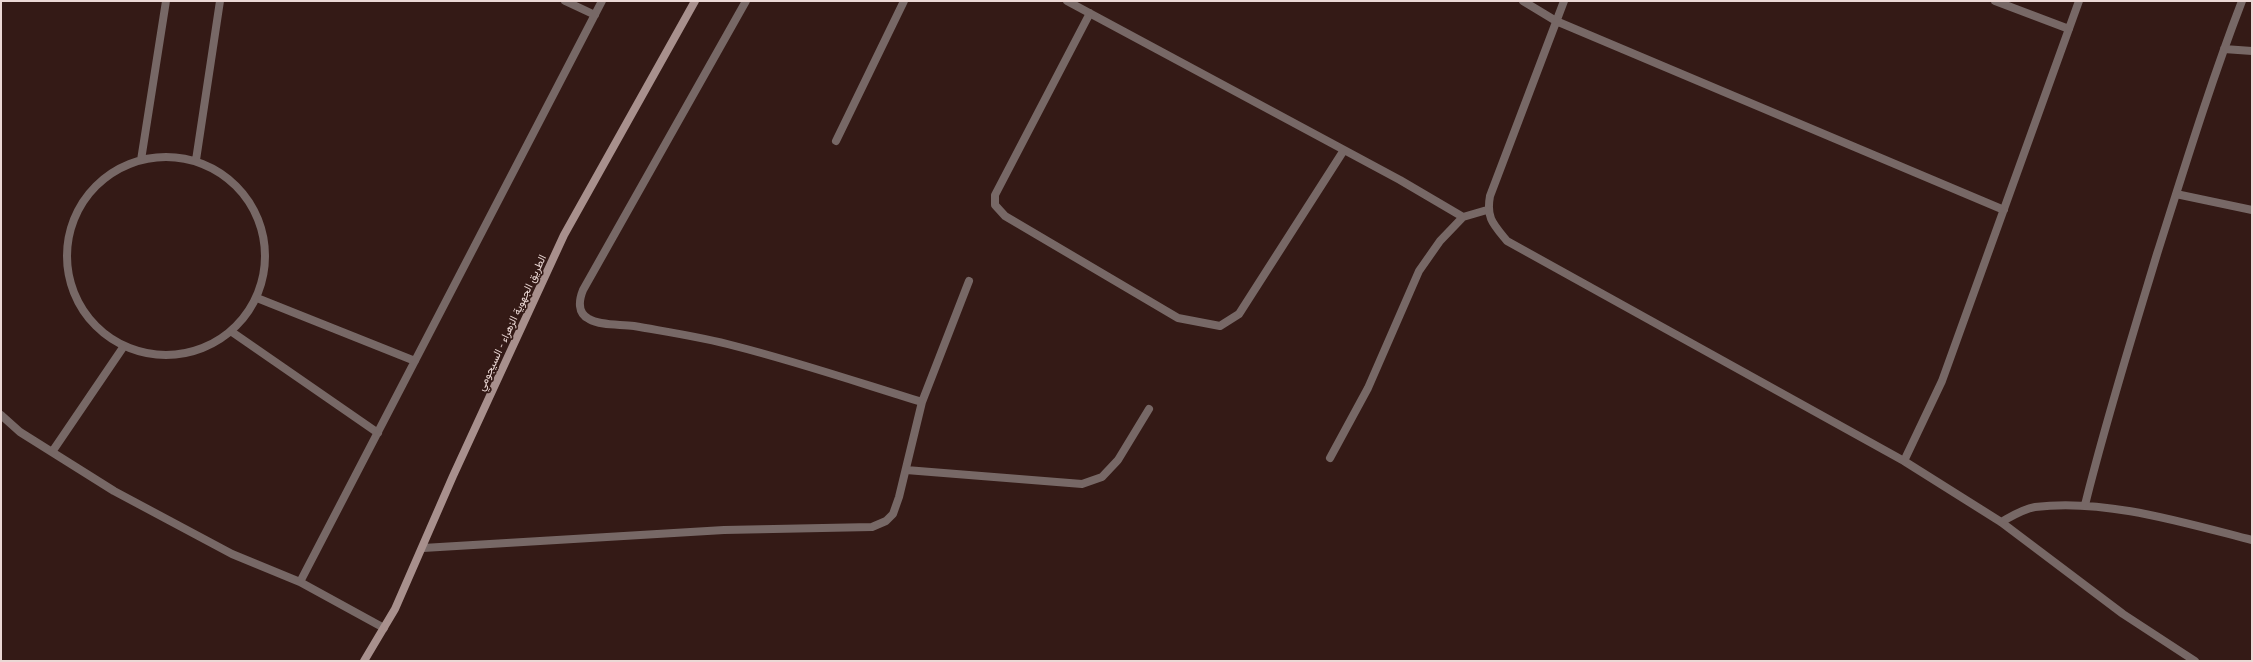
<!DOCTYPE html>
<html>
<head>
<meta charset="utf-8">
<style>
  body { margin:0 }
  #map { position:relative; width:2253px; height:662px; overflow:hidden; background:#341a16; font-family:"Open Sans",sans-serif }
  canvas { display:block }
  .frame { position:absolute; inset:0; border:2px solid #ebd8d5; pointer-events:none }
</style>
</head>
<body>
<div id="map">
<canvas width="2253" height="662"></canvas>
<div class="frame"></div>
</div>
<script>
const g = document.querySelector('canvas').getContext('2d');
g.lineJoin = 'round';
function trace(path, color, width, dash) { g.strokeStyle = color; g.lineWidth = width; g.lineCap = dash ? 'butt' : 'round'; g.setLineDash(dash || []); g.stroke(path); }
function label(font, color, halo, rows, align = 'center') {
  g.font = font + ' "Open Sans",Vazirmatn,sans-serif'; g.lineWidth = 3.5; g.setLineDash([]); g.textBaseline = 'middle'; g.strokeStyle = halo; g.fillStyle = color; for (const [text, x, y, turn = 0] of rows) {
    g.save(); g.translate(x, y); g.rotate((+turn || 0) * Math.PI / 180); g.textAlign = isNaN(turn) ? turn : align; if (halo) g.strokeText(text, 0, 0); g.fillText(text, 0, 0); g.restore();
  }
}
const minor = new Path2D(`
  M565,1L595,15
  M746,1L583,290C579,300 577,313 589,319C601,326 620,324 634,326C667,332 702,337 735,346C798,362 860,383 922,402
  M1067,1L1400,180L1463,217
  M1523,1L1556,21L2004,210
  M1564,1L1490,196C1486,218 1493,224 1507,241L1904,461L2001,522L2123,614L2195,661
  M1995,1L2069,29
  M1090,13L995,195V205L1005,216L1178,318L1220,326L1239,314L1344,150
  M2224,49L2252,51
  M836,141L904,1
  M67 256a99 99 0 1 1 198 0a99 99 0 1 1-198 0Z
  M141,160L166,1
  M196,160L220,1
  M2176,194L2252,210
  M257,298L415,361
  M232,332L378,433
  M1,415L20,432L114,491L232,554L300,582L384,628
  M52,452L124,346
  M1330,458L1368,388L1419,271L1440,241L1463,217L1487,210
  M1904,461L1942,381L2079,1
  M906,470L1082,484L1102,477L1118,460L1149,409
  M2085,505C2106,420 2132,337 2157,254C2184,169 2210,84 2242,1
  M2001,522C2012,516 2023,509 2035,507C2104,498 2185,523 2252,540
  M423,548L724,530L872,527L886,521L893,514L899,497L922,402L969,281
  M300,582L602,1`);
const secondary = new Path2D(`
  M364,661L395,609L453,476L564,235L695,1`);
const streetNames = [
  ["الطريق الجهوية الزهراء - السيجومي",512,323,-65]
];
trace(minor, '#776866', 8);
trace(secondary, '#a8908d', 8);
label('11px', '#ebd8d5', '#341a16', streetNames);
</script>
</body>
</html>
